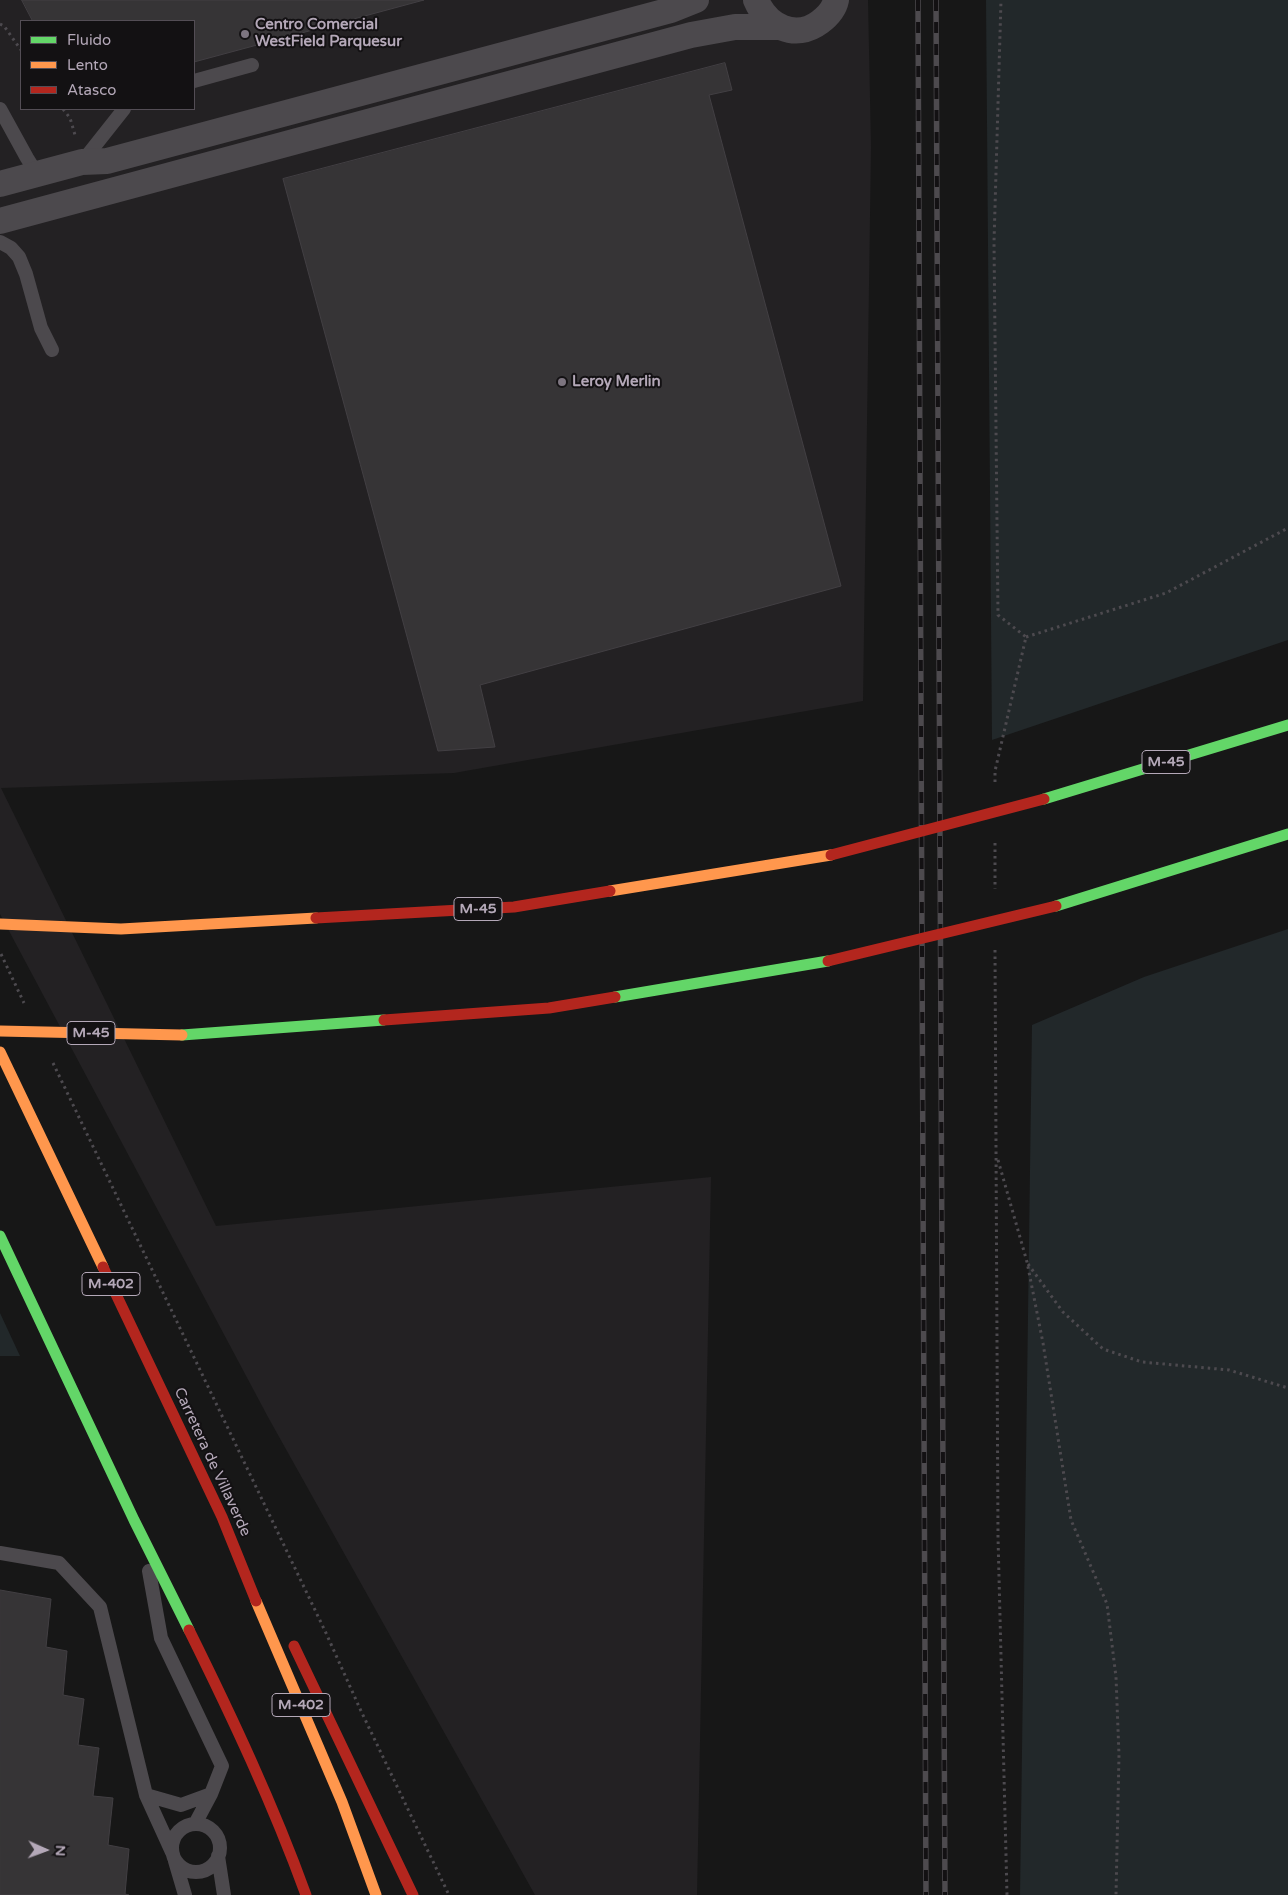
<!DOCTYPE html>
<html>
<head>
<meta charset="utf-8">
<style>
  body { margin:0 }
  #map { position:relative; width:1288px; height:1895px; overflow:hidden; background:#171717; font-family:"Varela Round",sans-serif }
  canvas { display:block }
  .legend { position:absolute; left:20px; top:20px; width:175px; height:90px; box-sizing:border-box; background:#131113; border:1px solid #534d55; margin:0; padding:6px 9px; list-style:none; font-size:15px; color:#b4a8b8 }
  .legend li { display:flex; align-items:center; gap:10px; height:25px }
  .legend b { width:25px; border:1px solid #534d55 }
  .north { position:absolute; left:20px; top:1825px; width:50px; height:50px; -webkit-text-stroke:4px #131113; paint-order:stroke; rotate:92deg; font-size:14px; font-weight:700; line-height:20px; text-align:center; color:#b4a8b8 }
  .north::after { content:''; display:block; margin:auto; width:18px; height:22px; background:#b4a8b8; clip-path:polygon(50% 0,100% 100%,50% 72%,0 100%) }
</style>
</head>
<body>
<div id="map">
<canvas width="1288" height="1895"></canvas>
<ul class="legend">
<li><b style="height:6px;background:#63d668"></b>Fluido</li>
<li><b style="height:6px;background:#ff974d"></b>Lento</li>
<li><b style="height:6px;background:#b3261e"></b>Atasco</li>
</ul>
<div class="north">N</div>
</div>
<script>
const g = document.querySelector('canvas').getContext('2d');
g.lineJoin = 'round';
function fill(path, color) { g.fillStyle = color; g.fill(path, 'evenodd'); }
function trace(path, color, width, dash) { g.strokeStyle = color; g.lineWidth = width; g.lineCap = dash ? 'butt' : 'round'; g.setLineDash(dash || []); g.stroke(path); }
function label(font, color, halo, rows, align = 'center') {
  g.font = font + ' "Varela Round",sans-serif'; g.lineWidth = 4; g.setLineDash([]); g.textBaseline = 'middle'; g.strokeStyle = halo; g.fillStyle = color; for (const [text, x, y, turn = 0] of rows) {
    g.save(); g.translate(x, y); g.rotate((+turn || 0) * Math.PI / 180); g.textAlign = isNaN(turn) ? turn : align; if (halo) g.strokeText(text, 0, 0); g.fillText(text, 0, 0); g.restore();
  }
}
const built = new Path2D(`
  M0,0H868L871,147L863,701L454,773L1,788L216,1226L711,1177L697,1895H535L268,1417L0,914ZM21,21H194V109H21Z`);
const green = new Path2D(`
  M986,0H1288V640L992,740Z
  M1288,929V1895H1020L1032,1025L1144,977Z
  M0,1313L20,1356H0Z`);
const building = new Path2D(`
  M22,0H424L194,62V21H33Z
  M725,63L732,90L709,95L841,586L480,685L495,747L438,751L283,179Z
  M0,1590L51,1599L46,1647L67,1651L63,1695L84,1699L78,1745L99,1748L93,1796L113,1798L108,1845L129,1849L125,1894L129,1895H0Z`);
const path = new Path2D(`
  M0,24L4,26L21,50
  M63,109L70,118L75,135
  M1026,637L1166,593L1288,528
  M995,782V771L1026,637L998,615L994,242L1001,0
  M995,843V889
  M995,950L998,1537L1007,1895
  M1,954L24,1003
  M53,1063L326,1633L361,1711L449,1895
  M998,1160L1027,1262L1043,1343L1071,1520L1107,1604L1116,1677L1119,1755L1116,1895
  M1028,1264L1063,1312L1103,1349L1142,1362L1229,1370L1288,1388`);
const lane = new Path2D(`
  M194,81L252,65
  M0,109L27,158L37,174
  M82,162L124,109
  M0,242L11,248L19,257L26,274L41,328L52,350
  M0,1553L59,1563L100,1607L146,1795L172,1852
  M149,1571L161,1638L222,1766L211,1794L195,1824
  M146,1795L181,1805L211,1794
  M172 1848a24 24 0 1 1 48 0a24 24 0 1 1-48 0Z
  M218,1856L224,1895
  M175,1861L185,1895`);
const street = new Path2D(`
  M756,0C767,26 795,41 820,22C828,16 834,10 836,0
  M0,184L82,162L107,161L671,10L696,0
  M0,221L691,35L735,27H778`);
const fast = new Path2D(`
  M1044,799L1288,725
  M1056,906L1288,834
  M615,997L828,961
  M182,1035L384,1020
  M0,1236L134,1520L189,1630`);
const slow = new Path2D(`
  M610,891L831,855
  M0,924L121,929L316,918
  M0,1052L103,1267
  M256,1601L342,1802L376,1895`);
const jam = new Path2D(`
  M316,918L514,907L610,891
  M384,1020L549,1008L615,997
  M103,1267L222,1517L256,1601
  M189,1630C232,1717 273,1804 306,1895
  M294,1646L413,1895`);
const rail = new Path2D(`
  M918,0L926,1895
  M936,0L945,1895`);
const slowBridge = new Path2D(`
  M0,1031L182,1035`);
const jamBridge = new Path2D(`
  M831,855L1044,799
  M828,961L1056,906`);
const markers = [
  [245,34,5,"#7d7580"],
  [562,382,5,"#7d7580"]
];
const shields = [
  [1166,762,48],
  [478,909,48],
  [91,1033,48],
  [111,1284,58],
  [301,1705,58]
];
const shieldNames = [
  ["M-45",1166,762],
  ["M-45",478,909],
  ["M-45",91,1033],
  ["M-402",111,1284],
  ["M-402",301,1705]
];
const poiNames = [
  ["Centro Comercial",255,25],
  ["WestField Parquesur",255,42],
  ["Leroy Merlin",572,382]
];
const streetNames = [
  ["Carretera de Villaverde",212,1462,65]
];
fill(built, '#232123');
fill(green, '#22282a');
fill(building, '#363436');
trace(building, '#423f43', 1);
trace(path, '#4d4a4f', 3, [2.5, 4]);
trace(lane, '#4c494d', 14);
trace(street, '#4c494d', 26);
trace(fast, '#63d668', 11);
trace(slow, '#ff974d', 11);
trace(jam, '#b3261e', 11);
trace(rail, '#4d4a4e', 5.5);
trace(rail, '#131113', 4, [11]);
trace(slowBridge, '#ff974d', 11);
trace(jamBridge, '#b3261e', 11);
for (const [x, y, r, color] of markers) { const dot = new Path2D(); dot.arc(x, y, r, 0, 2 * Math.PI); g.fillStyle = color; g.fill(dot); trace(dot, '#131113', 2); }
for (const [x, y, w] of shields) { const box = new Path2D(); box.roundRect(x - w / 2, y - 11.5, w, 23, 4); g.fillStyle = '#131113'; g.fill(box); trace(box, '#b4a8b8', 1); }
label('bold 14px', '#b4a8b8', null, shieldNames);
label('bold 15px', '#b4a8b8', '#131113', poiNames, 'left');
label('15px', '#b4a8b8', '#131113', streetNames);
</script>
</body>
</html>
